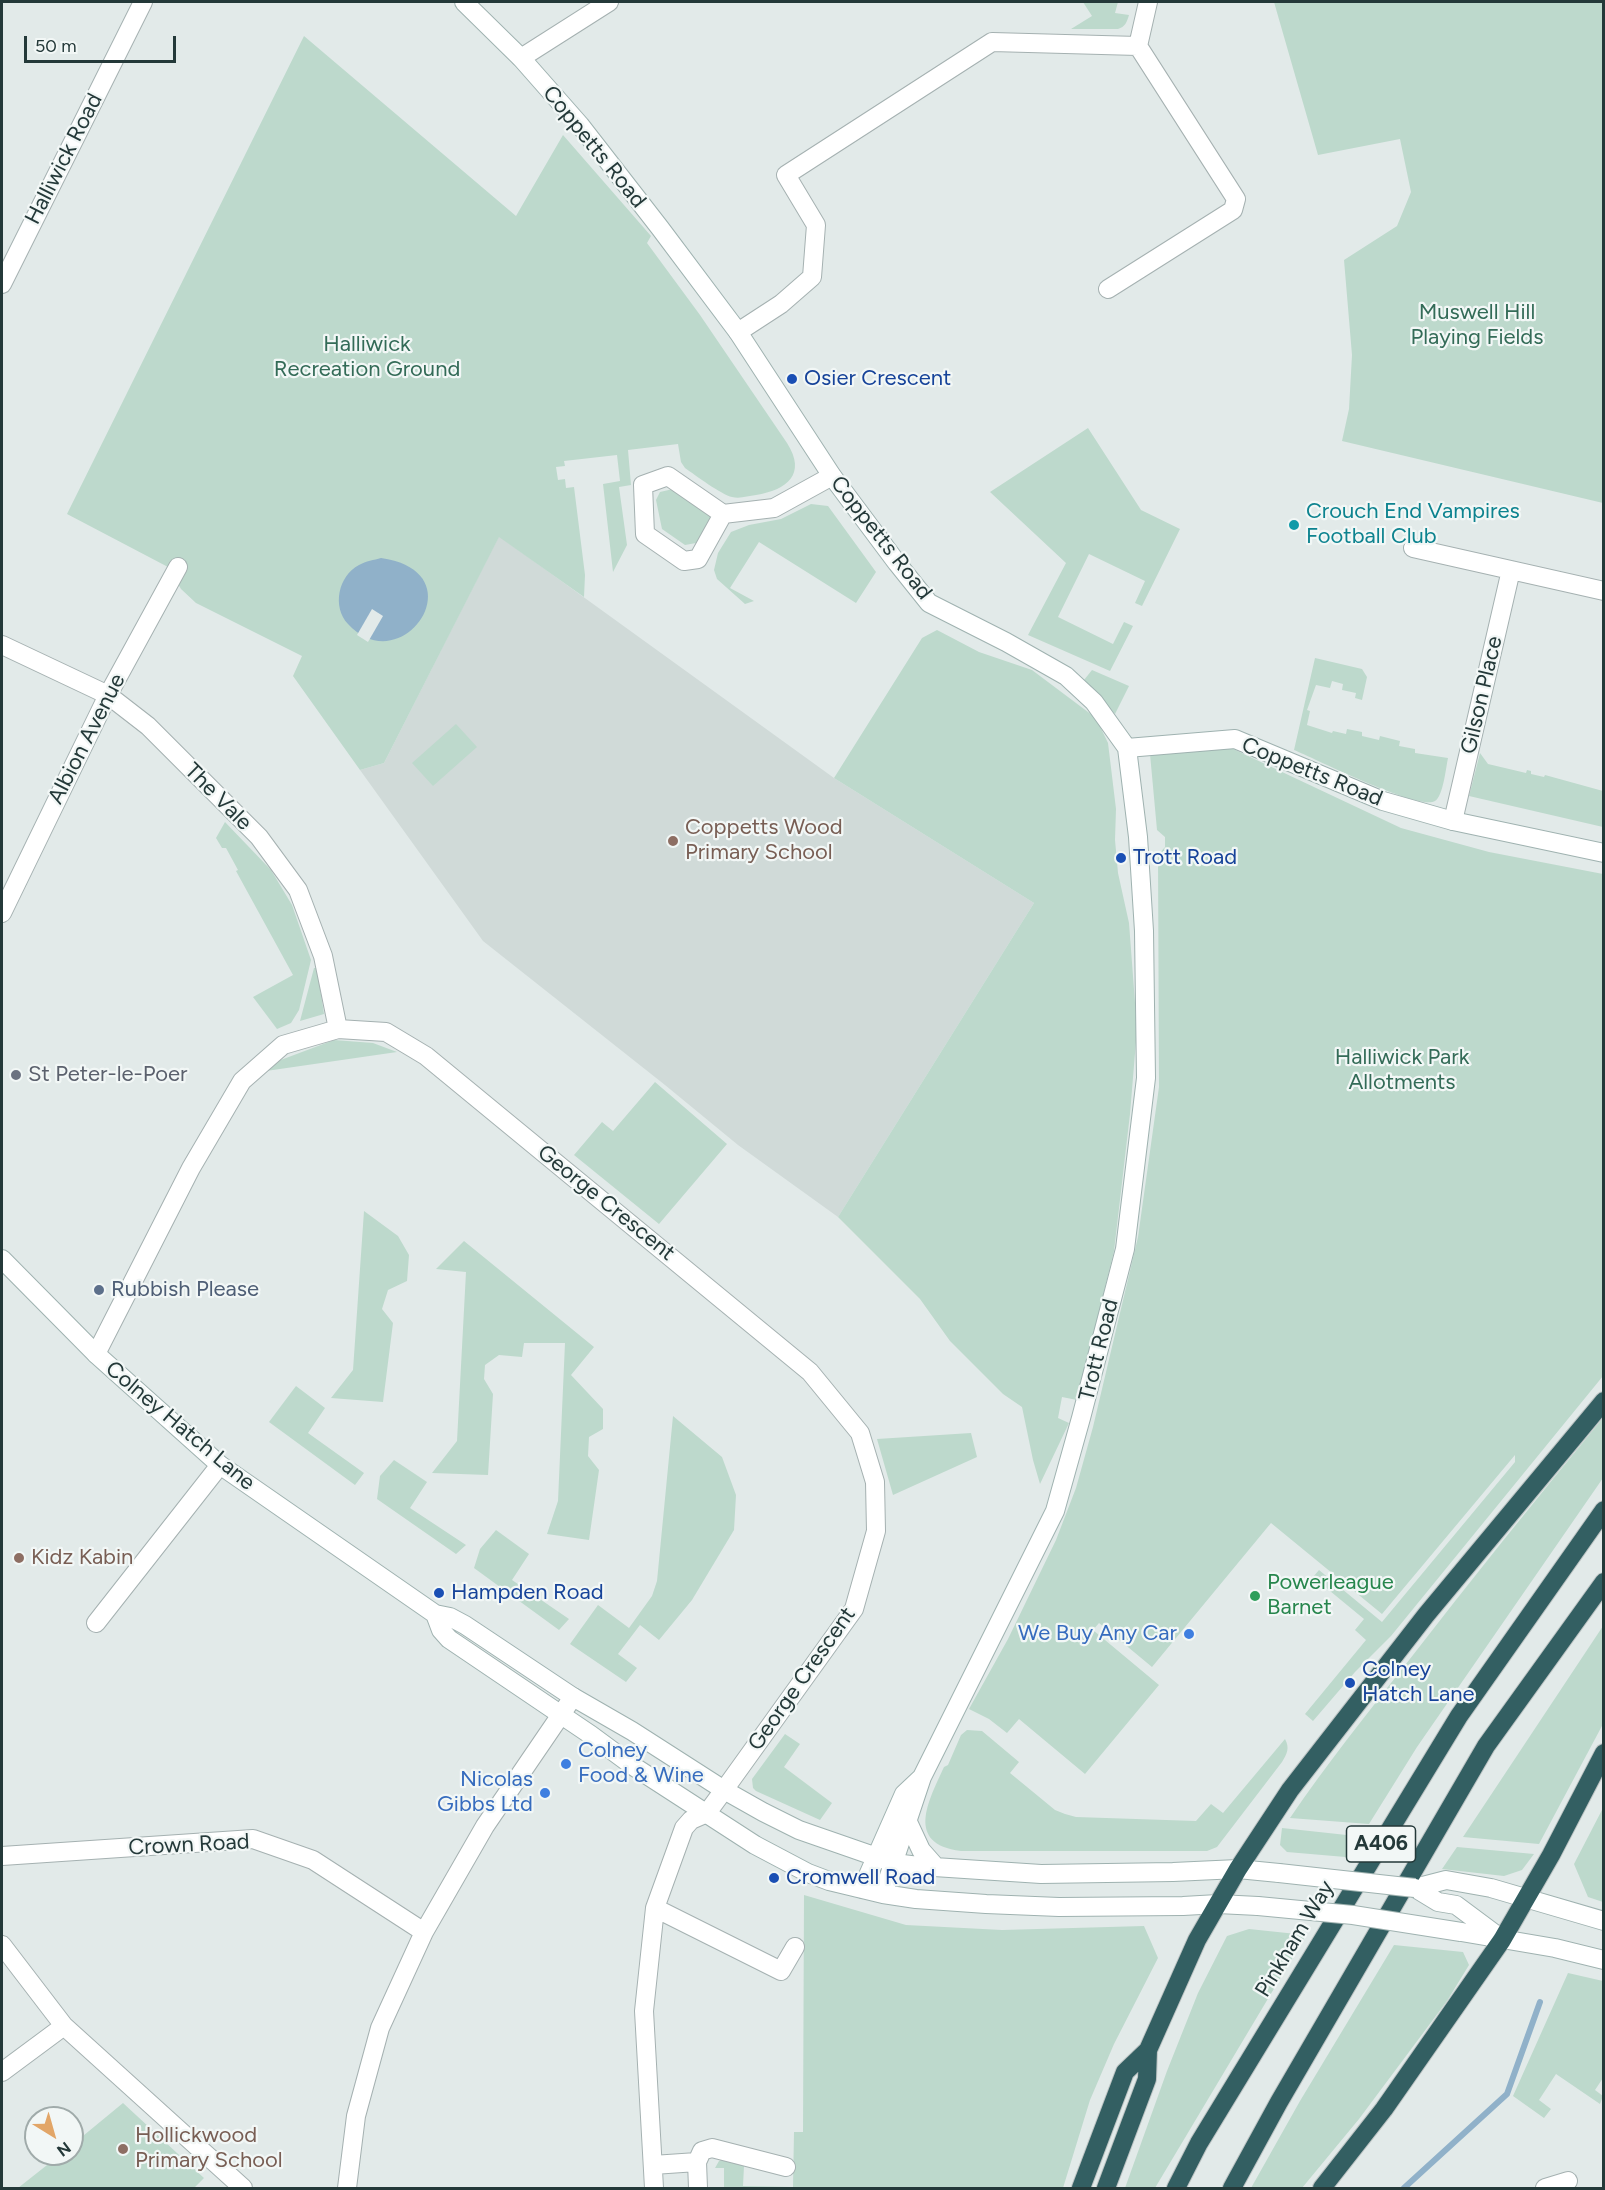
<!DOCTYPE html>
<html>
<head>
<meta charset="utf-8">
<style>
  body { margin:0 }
  #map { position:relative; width:1605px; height:2190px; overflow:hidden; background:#e2eae9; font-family:Figtree,sans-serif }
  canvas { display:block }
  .frame { position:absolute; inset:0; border:3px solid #243939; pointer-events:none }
  .north { position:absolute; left:24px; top:2106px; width:60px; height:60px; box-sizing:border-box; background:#f2f7f6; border:2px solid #a0abaa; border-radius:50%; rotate:143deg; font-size:16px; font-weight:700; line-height:24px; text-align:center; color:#243939 }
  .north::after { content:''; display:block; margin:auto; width:21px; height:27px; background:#e2a668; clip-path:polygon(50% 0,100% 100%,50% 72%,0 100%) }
  .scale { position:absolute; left:24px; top:36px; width:152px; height:27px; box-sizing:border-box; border:3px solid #243939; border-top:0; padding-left:8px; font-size:18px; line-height:21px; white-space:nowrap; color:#243939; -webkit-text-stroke:4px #f2f7f6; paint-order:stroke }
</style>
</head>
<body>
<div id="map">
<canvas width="1605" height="2190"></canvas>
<div class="frame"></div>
<div class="north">N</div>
<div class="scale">50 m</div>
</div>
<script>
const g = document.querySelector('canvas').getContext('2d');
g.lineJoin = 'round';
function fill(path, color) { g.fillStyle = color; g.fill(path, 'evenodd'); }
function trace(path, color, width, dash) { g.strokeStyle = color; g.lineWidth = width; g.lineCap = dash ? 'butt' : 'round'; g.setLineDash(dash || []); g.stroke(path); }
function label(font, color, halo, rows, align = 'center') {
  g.font = font + ' Figtree,sans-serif'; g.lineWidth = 4.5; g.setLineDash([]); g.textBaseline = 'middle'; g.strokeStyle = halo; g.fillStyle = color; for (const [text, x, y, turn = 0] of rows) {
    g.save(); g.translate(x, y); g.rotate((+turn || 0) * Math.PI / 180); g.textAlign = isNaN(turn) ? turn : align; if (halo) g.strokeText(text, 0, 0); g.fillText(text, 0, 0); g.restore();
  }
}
const built = new Path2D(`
  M499,536L834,778L1034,903L838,1217L738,1145L665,1085L483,941L360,770L384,763Z`);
const green = new Path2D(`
  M1083,2H1118L1115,13L1129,15C1127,22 1125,27 1118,29H1071L1092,16Z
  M1274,2H1603V503L1342,441L1349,409L1352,355L1344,260L1397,226L1411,192L1400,139L1318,155Z
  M304,36L516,216L563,135L651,236L647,243L700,315L787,443C807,474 787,490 756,495C748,496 740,499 732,497C722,495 695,475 685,468L681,462L678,444L628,450L631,485L619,487L627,545L613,572L603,484L620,481L617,455L564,461L565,466L556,467L558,480L565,479L566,488L574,487L585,575L584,597L499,537L384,763L360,770L293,676L302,656L196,603L181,589L168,567L67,514Z
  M1088,428L1141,510L1180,529L1142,606L1135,603L1145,581L1089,554L1058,617L1113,644L1124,622L1133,626L1110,671L1028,635L1066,563L990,492Z
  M673,489L709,511L714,519L696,543L685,545L662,529L656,500L660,492Z
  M811,504L828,506L876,572L856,603L759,542L730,588L754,601L745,604L717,579L714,570L718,553L731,532L749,525L781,519Z
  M937,630L979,652L1032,670L1096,718L1108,743L1116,809L1115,840L1118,873L1129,923L1137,1029L1130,1114L1114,1251L1077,1400L1062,1397L1058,1418L1069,1423L1040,1484L1033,1460L1022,1407L1003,1394L950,1341L920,1299L838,1217L1034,903L834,778L922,638Z
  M1315,658L1362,669L1367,677L1362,700L1355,698L1356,693L1342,690L1343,684L1332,681L1330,688L1316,685L1307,710L1310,711L1307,725L1332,733L1333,731L1346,734L1347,729L1362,732V736L1379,740L1380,736L1400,741L1399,746L1415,749V753L1448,758C1446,767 1443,797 1435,801C1419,811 1316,759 1294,750Z
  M1092,670L1129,686L1115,714L1084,680Z
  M456,724L477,747L433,786L412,763Z
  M1229,747L1401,828L1489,852L1603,874V1376L1391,1636L1355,1672L1313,1721L1305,1714L1366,1640L1355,1630L1364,1619L1313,1577L1319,1570L1382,1622L1515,1462V1455L1382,1614L1271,1523L1152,1667L1099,1623L1093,1630L1159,1685L1085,1774L1019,1719L1007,1733L989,1719L969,1709L1008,1639L1056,1540L1076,1488L1093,1427L1138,1237L1159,1087L1158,855L1165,847V837L1157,830L1150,754Z
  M1480,753L1488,764L1526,773L1527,770L1531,771V774L1544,777L1545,775L1603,791V827L1469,796Z
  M225,822L271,870L292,905L311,960L299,1010L291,1023L277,1029L253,997L293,975L236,871L238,870L226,848H222L216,838Z
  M314,968H317L324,1014L300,1021Z
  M334,1040L373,1043L397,1052L266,1071L278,1061Z
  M655,1082L727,1144L659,1224L574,1155L602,1122L613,1131Z
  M364,1211L398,1236L409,1255L407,1281L388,1290L382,1309L393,1323L383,1402L331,1398L353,1370Z
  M464,1241L594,1347L571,1375L603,1409V1429L589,1437L588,1456L599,1470L589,1540L547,1534L558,1501L565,1343H524L522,1357L499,1355L485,1365L484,1379L493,1394L488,1475L432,1473L457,1441L466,1272L436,1269Z
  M296,1386L325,1408L308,1433L364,1473L355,1485L269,1422Z
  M673,1416L722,1457L736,1495L734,1530L692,1600L659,1640L640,1625L618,1654L637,1668L626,1682L570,1644L598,1605L629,1628L652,1596L657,1581Z
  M1603,1418V1478L1417,1747L1369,1824L1290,1818C1326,1765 1366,1715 1406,1664C1470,1581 1536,1499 1603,1418Z
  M971,1433L977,1457L893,1495L877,1439Z
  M394,1460L427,1482L410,1508L466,1545L456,1554L377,1499L380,1476Z
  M496,1530L529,1554L512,1580L569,1619L559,1630L474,1568L480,1549Z
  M1603,1626V1724L1539,1844L1463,1837Z
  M967,1730L982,1731L1019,1762L1010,1773L1055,1810L1065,1814L1076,1817L1196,1821L1211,1804L1223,1813L1285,1739C1290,1748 1287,1754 1282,1762L1217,1847L1207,1851H961C904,1844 929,1800 944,1767L948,1765L961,1735Z
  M785,1734L800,1744L784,1767L832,1803L820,1820L756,1791L753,1788L752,1779Z
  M1603,1808V1902L1588,1897L1574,1864Z
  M1282,1828L1365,1837L1357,1858L1287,1852L1280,1845Z
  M1457,1847L1534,1854L1522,1870L1504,1876L1442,1869Z
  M804,1895L906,1925L1002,1930L1144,1926L1158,1958L1114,2044L1090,2100L1063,2188H724V2168H715L719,2161L726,2158L744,2166L743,2186L793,2187L794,2132H803Z
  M1249,1929L1306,1935L1155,2188H1125L1167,2071L1198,1993L1227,1936Z
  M1394,1945L1463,1952L1469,1965L1447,2001L1359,2119L1302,2188H1251L1300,2101Z
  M1568,1973L1603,1981V2078L1595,2090L1603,2096L1600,2104L1556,2074L1539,2100L1551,2109L1544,2118L1513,2096Z
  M123,2103L204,2178L194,2188H18L61,2154H72V2145Z`);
const water = new Path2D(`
  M381,558C479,572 402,683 348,624C332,607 338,576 359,565C366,561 374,560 381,558Z`);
const pier = new Path2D(`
  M372,609L383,616L368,642L357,635Z`);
const stream = new Path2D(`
  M1404,2188L1507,2094L1540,2002`);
const street = new Path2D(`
  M521,58L609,2
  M2,284L143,2
  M1108,289L1233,210L1236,199L1138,46L1148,2
  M738,332L781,304L812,277L816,225L786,175L992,42L1138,46
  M723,514L698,559L684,561L645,534L643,485L668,476L723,514L774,508L832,476
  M1413,548L1604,591
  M2,645L108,695L148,726L259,837L298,890L323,956L338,1029
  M1453,821L1511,570
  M2,913L108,695L178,567
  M96,1354L191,1168L242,1081L283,1045L338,1029L386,1032L426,1056L810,1372L860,1433L875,1482L876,1531L854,1609L724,1790L707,1813L691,1820L684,1828L655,1908L644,2011L654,2188
  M96,1623L220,1465
  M2,1856L253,1839L313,1860L424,1932
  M655,1908L781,1971L795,1947
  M2,1945L64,2026L243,2188
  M2,2072L64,2026
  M697,2162L698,2188
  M653,2165L697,2162L702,2151L712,2148L786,2167
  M347,2188L356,2116L380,2028L424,1932L485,1826L573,1697
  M1545,2188L1568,2181`);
const secondary = new Path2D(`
  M464,2L521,58L580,125L660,228L738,332L832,476L897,563L929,603L1006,642L1066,676L1094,702L1127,748L1138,837L1144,931L1146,1078L1125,1249L1081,1418L1055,1511L922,1777L883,1894
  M1127,748L1235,739L1383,801L1453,821L1604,853
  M2,1259L96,1354L220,1465L435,1614L450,1617L465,1625L573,1697L632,1731L724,1790L763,1812L799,1830L894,1863L919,1866L1041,1874L1173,1872L1238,1869L1279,1873
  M435,1614L441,1630L449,1639L591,1735L633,1766L755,1845L808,1873L829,1881L883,1894L916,1899L986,1904L1059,1907L1183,1906L1218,1904L1258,1906
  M908,1822L921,1850L936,1867
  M1415,1888L1446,1880L1491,1888L1604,1921
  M1415,1888L1438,1902L1456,1905L1499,1937
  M862,1889L904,1794L921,1778
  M1461,1932L1555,1948L1604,1960`);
const highway = new Path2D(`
  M1081,2188L1125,2072L1148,2050
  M1106,2188L1147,2079L1148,2050L1197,1940L1238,1869L1290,1790L1426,1615L1604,1401
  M1176,2188L1199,2143L1459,1716L1604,1510
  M1232,2188L1279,2102L1486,1746L1604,1582
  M1322,2188L1384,2109L1502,1940L1551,1855L1604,1753`);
const secondaryBridge = new Path2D(`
  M1279,1873L1415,1888
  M1258,1906L1353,1915L1461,1932`);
const markers = [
  [792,379,6,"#1a4fb4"],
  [1294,525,6,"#0f9aa8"],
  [673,841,6,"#8d6e63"],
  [1121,858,6,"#1a4fb4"],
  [16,1075,6,"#6b7280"],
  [99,1290,6,"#5c6f8a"],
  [19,1558,6,"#8d6e63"],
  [439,1593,6,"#1a4fb4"],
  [1255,1596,6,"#2e9e5b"],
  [1189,1634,6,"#3f7fe0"],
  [1350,1683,6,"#1a4fb4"],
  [566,1764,6,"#3f7fe0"],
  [545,1793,6,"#3f7fe0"],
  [774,1878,6,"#1a4fb4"],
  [123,2149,6,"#8d6e63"]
];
const shields = [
  [1381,1844,69]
];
const shieldNames = [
  ["A406",1381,1844]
];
const streetNames = [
  ["Coppetts Road",594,147,51],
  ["Halliwick Road",64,159,-63],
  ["Coppetts Road",881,538,52],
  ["Gilson Place",1482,695,-77],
  ["Albion Avenue",87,739,-63],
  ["Coppetts Road",1312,772,22],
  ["The Vale",218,797,45],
  ["George Crescent",606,1203,39],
  ["Trott Road",1099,1350,-76],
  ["Colney Hatch Lane",180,1426,40],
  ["George Crescent",802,1679,-55],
  ["Crown Road",189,1845,-3],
  ["Pinkham Way",1295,1939,-59]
];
const parkNames = [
  ["Muswell Hill",1477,313],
  ["Playing Fields",1477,338],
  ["Halliwick",367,345],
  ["Recreation Ground",367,370],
  ["Halliwick Park",1402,1058],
  ["Allotments",1402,1083]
];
const transitNames = [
  ["Osier Crescent",804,379],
  ["Trott Road",1133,858],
  ["Hampden Road",451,1593],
  ["Colney",1362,1670],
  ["Hatch Lane",1362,1695],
  ["Cromwell Road",786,1878]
];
const cultureNames = [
  ["Crouch End Vampires",1306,512],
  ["Football Club",1306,537]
];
const educationNames = [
  ["Coppetts Wood",685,828],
  ["Primary School",685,853],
  ["Kidz Kabin",31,1558],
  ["Hollickwood",135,2136],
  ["Primary School",135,2161]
];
const worshipNames = [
  ["St Peter-le-Poer",28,1075]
];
const serviceNames = [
  ["Rubbish Please",111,1290]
];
const leisureNames = [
  ["Powerleague",1267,1583],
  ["Barnet",1267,1608]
];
const shopNames = [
  ["We Buy Any Car",1177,1634],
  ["Colney",578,1751,"left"],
  ["Food & Wine",578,1776,"left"],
  ["Nicolas",533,1780],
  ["Gibbs Ltd",533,1805]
];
fill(built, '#d0dad8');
fill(green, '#bdd9cc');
fill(water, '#90b1c9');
fill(pier, '#e2eae9');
trace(stream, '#90b1c9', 6);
trace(street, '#a5b1b1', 20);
trace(secondary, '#9fb2b0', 20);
trace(highway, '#bdc4c4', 20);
trace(street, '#fff', 18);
trace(secondary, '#fff', 18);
trace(highway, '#335f62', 18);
trace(secondaryBridge, '#9fb2b0', 20, []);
trace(secondaryBridge, '#fff', 18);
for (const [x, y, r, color] of markers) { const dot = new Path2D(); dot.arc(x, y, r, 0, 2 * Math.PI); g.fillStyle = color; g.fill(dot); trace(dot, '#f2f7f6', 2); }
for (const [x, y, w] of shields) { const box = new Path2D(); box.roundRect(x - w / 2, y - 18, w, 36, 4.5); g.fillStyle = '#f2f7f6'; g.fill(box); trace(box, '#243939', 1.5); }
label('bold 21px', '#243939', null, shieldNames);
label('22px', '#243939', '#f2f7f6', streetNames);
label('22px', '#336b57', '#f2f7f6', parkNames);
label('22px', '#164399', '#f2f7f6', transitNames, 'left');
label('22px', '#0d838f', '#f2f7f6', cultureNames, 'left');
label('22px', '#785e54', '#f2f7f6', educationNames, 'left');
label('22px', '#5b616d', '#f2f7f6', worshipNames, 'left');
label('22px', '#4e5e75', '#f2f7f6', serviceNames, 'left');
label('22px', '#27864d', '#f2f7f6', leisureNames, 'left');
label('22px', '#366cbe', '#f2f7f6', shopNames, 'right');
</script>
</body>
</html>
